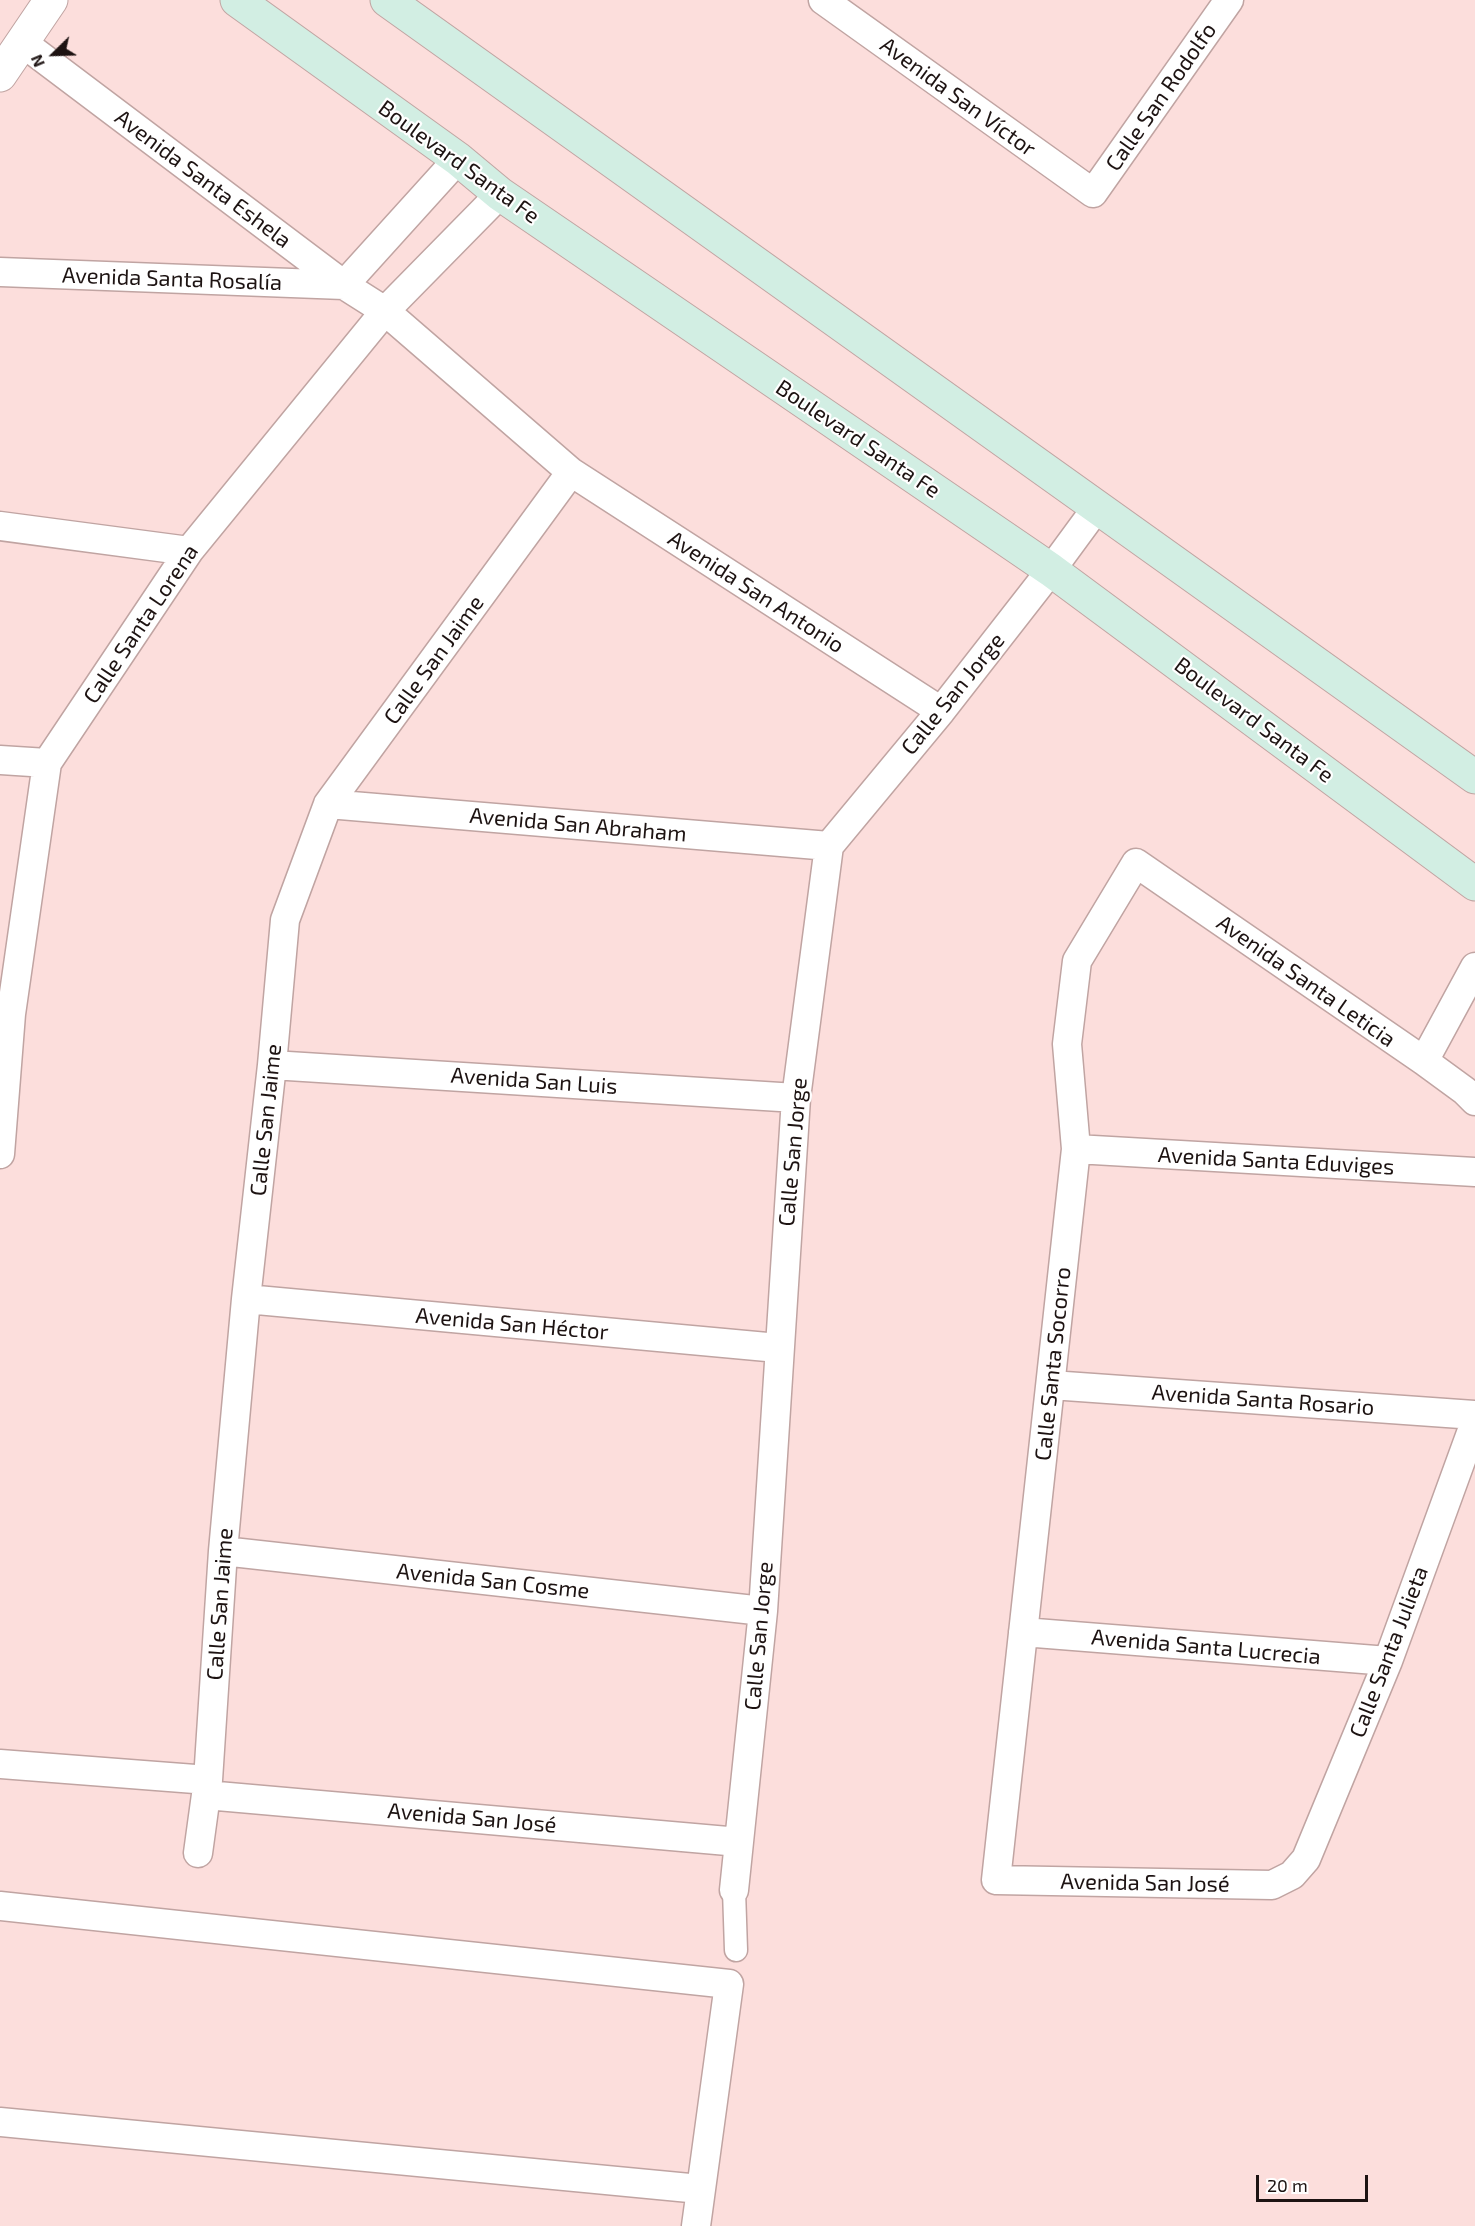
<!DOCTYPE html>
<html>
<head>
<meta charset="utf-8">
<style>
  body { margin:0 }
  #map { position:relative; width:1475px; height:2226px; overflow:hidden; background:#fcdedc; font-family:"Exo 2",sans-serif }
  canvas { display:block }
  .north { position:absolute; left:24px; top:24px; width:60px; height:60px; -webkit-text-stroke:4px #fff; paint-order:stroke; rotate:247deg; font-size:16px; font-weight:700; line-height:24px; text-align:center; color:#1d1312 }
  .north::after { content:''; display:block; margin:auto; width:21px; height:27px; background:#1d1312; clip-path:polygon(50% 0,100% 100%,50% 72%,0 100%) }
  .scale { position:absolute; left:1256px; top:2175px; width:112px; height:27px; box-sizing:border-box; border:3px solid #1d1312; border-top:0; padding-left:8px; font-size:18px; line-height:21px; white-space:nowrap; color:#1d1312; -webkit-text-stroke:4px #fff; paint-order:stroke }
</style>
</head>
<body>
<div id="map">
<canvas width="1475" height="2226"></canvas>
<div class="north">N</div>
<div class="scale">20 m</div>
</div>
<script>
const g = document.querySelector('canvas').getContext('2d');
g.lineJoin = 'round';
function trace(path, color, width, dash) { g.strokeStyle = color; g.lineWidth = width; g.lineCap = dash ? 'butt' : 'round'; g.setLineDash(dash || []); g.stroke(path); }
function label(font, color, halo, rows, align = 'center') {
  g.font = font + ' "Exo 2",sans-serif'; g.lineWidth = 4.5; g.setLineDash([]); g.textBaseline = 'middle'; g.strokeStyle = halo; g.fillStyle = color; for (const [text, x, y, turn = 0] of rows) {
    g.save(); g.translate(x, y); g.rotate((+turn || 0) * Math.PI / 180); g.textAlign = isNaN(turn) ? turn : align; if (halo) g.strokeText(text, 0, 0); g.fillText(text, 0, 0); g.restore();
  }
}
const pedestrian = new Path2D(`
  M734,1890L736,1950`);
const minor = new Path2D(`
  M823,0L1093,193L1229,0
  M23,43L344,285L385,311L571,472L941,711
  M0,272L344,285L458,159
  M0,526L189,551
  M0,760L47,763
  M328,804L829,846
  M1424,1061L1475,967
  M272,1065L796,1098
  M1475,1101L1465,1091L1424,1061L1136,863L1077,961L1067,1044L1076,1149L996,1880L1272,1885L1292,1875L1306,1859L1388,1661L1475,1422
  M1076,1149L1475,1172
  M0,1154L11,1014L47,763L189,551L385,311L500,194
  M246,1299L778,1348
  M1051,1385L1475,1415
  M223,1551L763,1611
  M1023,1632L1388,1661
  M0,1764L208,1780
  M206,1795L739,1842
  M198,1853L208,1780L223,1551L246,1299L272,1065L285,920L328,804L571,472
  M734,1890L763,1611L796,1098L829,846L941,711L1051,570L1098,506
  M0,1906L729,1984L696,2226
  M0,2122L700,2189`);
const tertiary = new Path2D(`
  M0,75L51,0`);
const secondary = new Path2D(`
  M237,0L458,159L500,194L1051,570L1475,884
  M387,0L1475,777`);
const streetNames = [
  ["Avenida San Víctor",958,97,36],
  ["Calle San Rodolfo",1161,97,-55],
  ["Boulevard Santa Fe",459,162,36],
  ["Avenida Santa Eshela",203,179,37],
  ["Avenida Santa Rosalía",172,279,2],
  ["Boulevard Santa Fe",858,439,34],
  ["Avenida San Antonio",756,592,33],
  ["Calle Santa Lorena",141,624,-56],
  ["Calle San Jaime",434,660,-54],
  ["Calle San Jorge",953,694,-51],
  ["Boulevard Santa Fe",1254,720,37],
  ["Avenida San Abraham",578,825,5],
  ["Avenida Santa Leticia",1306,981,35],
  ["Avenida San Luis",534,1081,4],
  ["Calle San Jaime",266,1120,-84],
  ["Calle San Jorge",793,1152,-85],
  ["Avenida Santa Eduviges",1276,1161,3],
  ["Avenida San Héctor",512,1324,5],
  ["Calle Santa Socorro",1053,1364,-84],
  ["Avenida Santa Rosario",1263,1400,4],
  ["Avenida San Cosme",493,1581,6],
  ["Calle San Jaime",220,1604,-86],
  ["Calle San Jorge",759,1636,-85],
  ["Avenida Santa Lucrecia",1206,1647,5],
  ["Calle Santa Julieta",1389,1652,-69],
  ["Avenida San José",472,1818,5],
  ["Avenida San José",1145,1883,1]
];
trace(pedestrian, '#c0a4a2', 25);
trace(minor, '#c0a4a2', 31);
trace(tertiary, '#c0a4a2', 35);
trace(secondary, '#c0a4a2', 35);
trace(pedestrian, '#fff', 22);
trace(minor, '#fff', 28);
trace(tertiary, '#fff', 33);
trace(secondary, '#d2eee3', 33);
label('22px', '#1d1312', '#fff', streetNames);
</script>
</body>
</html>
